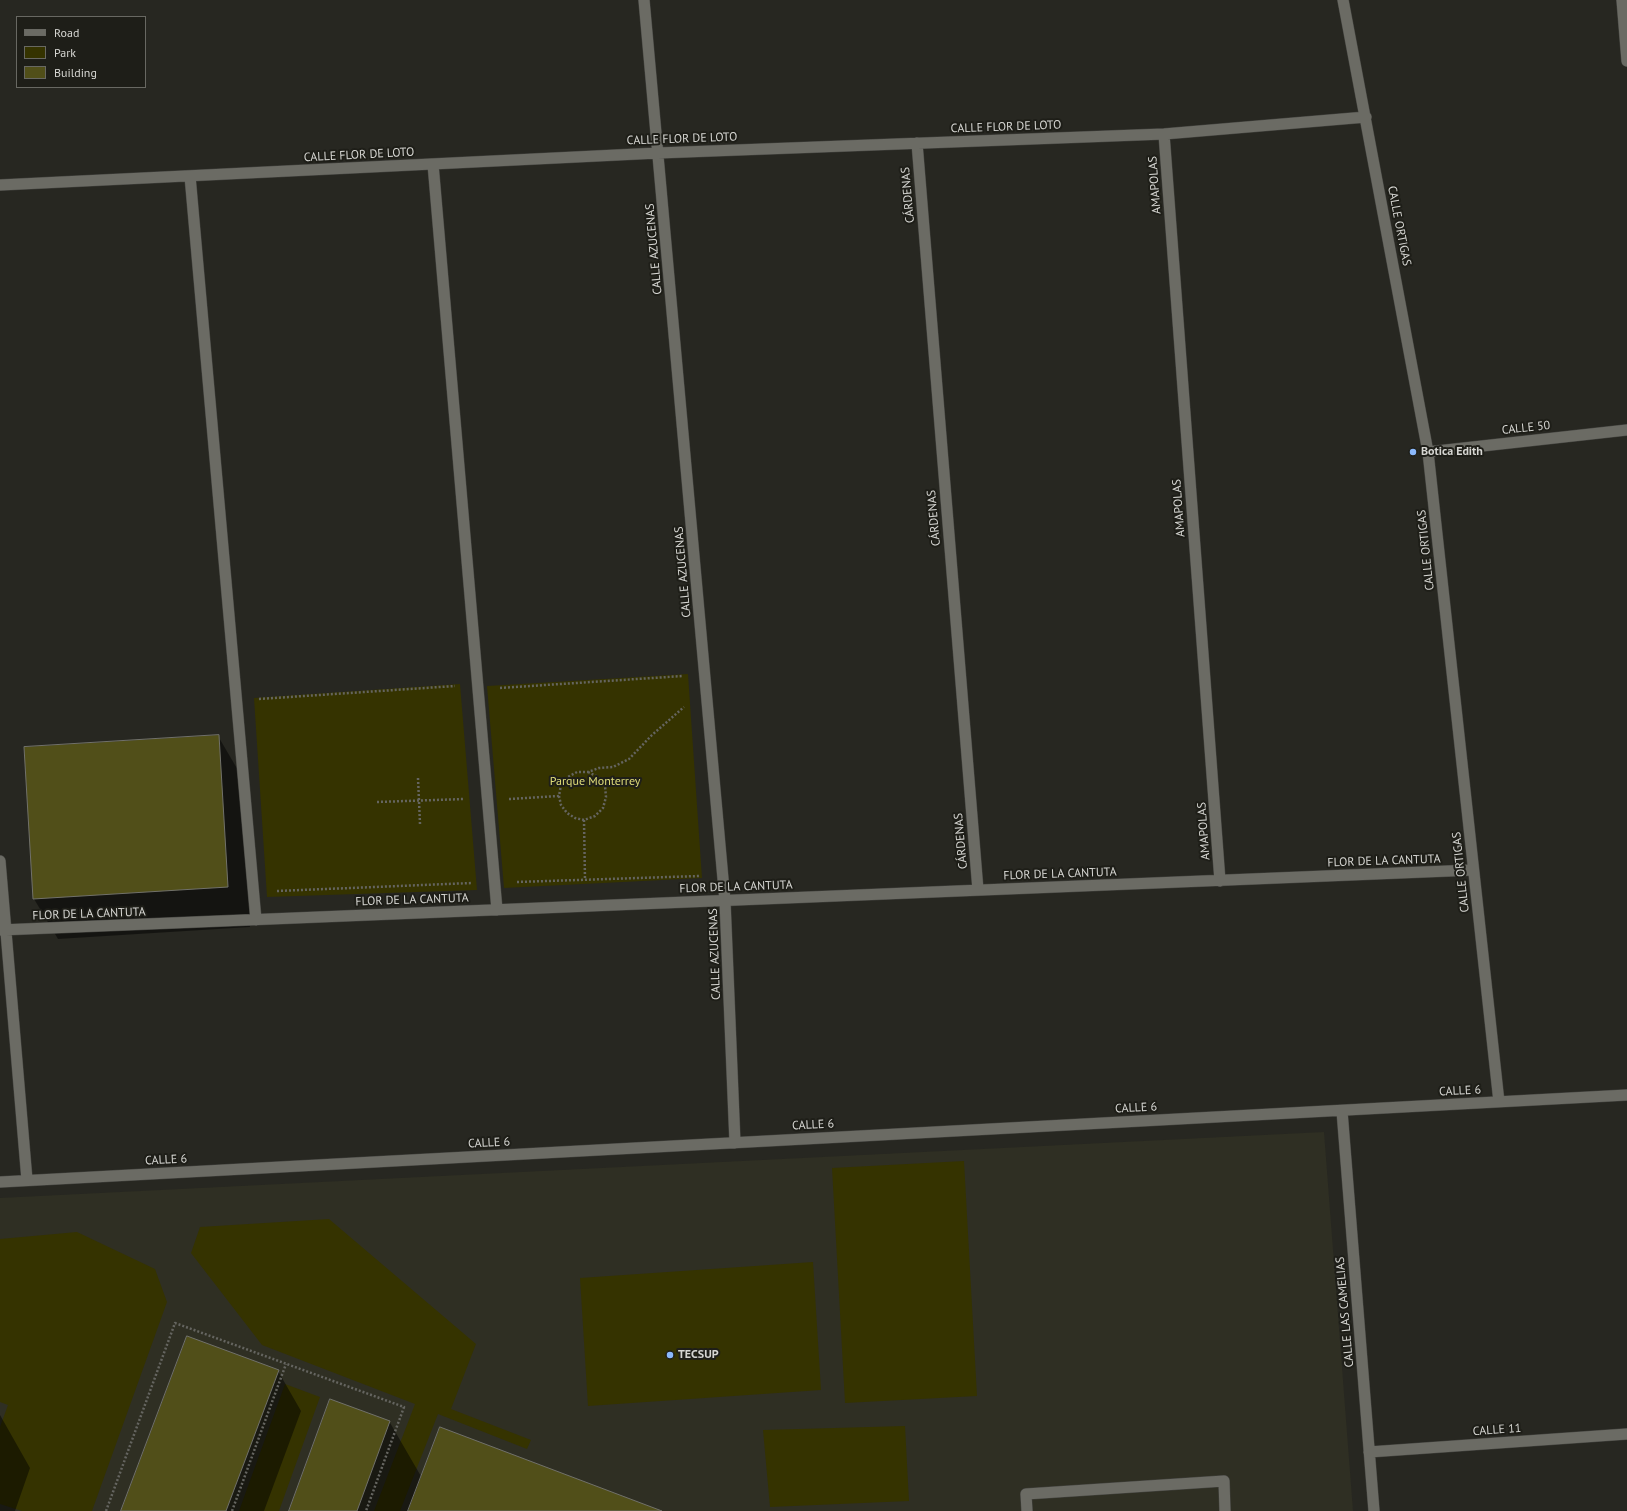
<!DOCTYPE html>
<html>
<head>
<meta charset="utf-8">
<style>
  body { margin:0 }
  #map { position:relative; width:1627px; height:1511px; overflow:hidden; background:#272721; font-family:"PT Sans",sans-serif }
  canvas { display:block }
  .legend { position:absolute; left:16px; top:16px; width:130px; height:72px; box-sizing:border-box; background:#1e1e18; border:1px solid #686862; margin:0; padding:5px 7px; list-style:none; font-size:12px; color:#d6d6d2 }
  .legend li { display:flex; align-items:center; gap:8px; height:20px }
  .legend b { width:20px; border:1px solid #686862 }
</style>
</head>
<body>
<div id="map">
<canvas width="1627" height="1511"></canvas>
<ul class="legend">
<li><b style="height:5px;background:#6b6b64"></b>Road</li>
<li><b style="height:11px;background:#353300"></b>Park</li>
<li><b style="height:11px;background:#514f19"></b>Building</li>
</ul>
</div>
<script>
const g = document.querySelector('canvas').getContext('2d');
g.lineJoin = 'round';
function fill(path, color) { g.fillStyle = color; g.fill(path, 'evenodd'); }
function trace(path, color, width, dash) { g.strokeStyle = color; g.lineWidth = width; g.lineCap = dash ? 'butt' : 'round'; g.setLineDash(dash || []); g.stroke(path); }
function label(font, color, halo, rows, align = 'center') {
  g.font = font + ' "PT Sans",sans-serif'; g.lineWidth = 4; g.setLineDash([]); g.textBaseline = 'middle'; g.strokeStyle = halo; g.fillStyle = color; for (const [text, x, y, turn = 0] of rows) {
    g.save(); g.translate(x, y); g.rotate((+turn || 0) * Math.PI / 180); g.textAlign = isNaN(turn) ? turn : align; if (halo) g.strokeText(text, 0, 0); g.fillText(text, 0, 0); g.restore();
  }
}
const built = new Path2D(`
  M1324,1132L1353,1511H0V1198Z`);
const green = new Path2D(`
  M688,674L702,878L504,888L487,686Z
  M460,684L477,890L267,897L254,698Z
  M964,1161L977,1396L845,1403L832,1168Z
  M329,1219L476,1344L451,1409L531,1440L527,1449L438,1414L400,1511H374L415,1404L262,1345L191,1253L200,1227Z
  M77,1232L155,1269L167,1302L92,1511H22L0,1504V1427L8,1405L0,1402V1239Z
  M813,1262L821,1390L588,1406L580,1278Z
  M285,1384L320,1397L279,1511H239Z
  M905,1426L909,1501L770,1507L763,1430Z`);
const shadow = new Path2D(`
  M218,736L242,777L250,927L58,939L34,899Z
  M278,1371L301,1411L264,1511H122Z
  M0,1415L30,1468L15,1511H0Z
  M389,1421L422,1478L659,1511H290Z`);
const building = new Path2D(`
  M219,735L228,887L33,899L24,747Z
  M187,1336L279,1370L226,1511H121Z
  M330,1399L390,1421L357,1511H289Z
  M440,1427L662,1511H408Z`);
const path = new Path2D(`
  M500,688L683,676
  M259,699L455,686
  M588,772L598,777L605,786L606,797L603,808L595,816L584,820L575,818L567,813L561,805L559,796L561,785L568,777L577,772H588L599,768L613,767L629,759L652,735L684,707
  M418,778L420,824
  M509,799L559,796
  M377,802L464,799
  M584,820L585,880
  M517,882L699,876
  M277,891L472,883
  M106,1511L175,1323L404,1407L366,1511
  M232,1511L286,1364`);
const service = new Path2D(`
  M1027,1511L1026,1494L1224,1481L1225,1511`);
const minor = new Path2D(`
  M644,0L725,901L735,1143
  M1343,0L1428,452L1499,1102
  M1164,134L1220,881
  M917,143L978,890
  M433,164L497,910
  M190,176L256,920
  M0,185L658,153L1164,134L1366,117
  M1428,452L1627,430
  M0,861L27,1180
  M0,930L1473,870
  M1342,1111L1374,1511
  M0,1182L1627,1095
  M1369,1452L1627,1434`);
const tertiary = new Path2D(`
  M1622,0L1627,61`);
const markers = [
  [1413,452,4,"#8bb9fc"],
  [670,1355,4,"#8bb9fc"]
];
const streetNames = [
  ["CALLE FLOR DE LOTO",1006,127,-2],
  ["CALLE FLOR DE LOTO",682,139,-2],
  ["CALLE FLOR DE LOTO",359,155,-3],
  ["AMAPOLAS",1155,185,-94],
  ["CÁRDENAS",908,195,-95],
  ["CALLE ORTIGAS",1399,226,79],
  ["CALLE AZUCENAS",654,249,-95],
  ["CALLE 50",1526,428,-6],
  ["AMAPOLAS",1179,508,-94],
  ["CÁRDENAS",934,518,-95],
  ["CALLE ORTIGAS",1426,550,-96],
  ["CALLE AZUCENAS",683,572,-95],
  ["AMAPOLAS",1204,831,-94],
  ["CÁRDENAS",961,841,-95],
  ["FLOR DE LA CANTUTA",1384,861,-2],
  ["CALLE ORTIGAS",1461,872,-96],
  ["FLOR DE LA CANTUTA",1060,874,-2],
  ["FLOR DE LA CANTUTA",736,887,-2],
  ["FLOR DE LA CANTUTA",412,900,-2],
  ["FLOR DE LA CANTUTA",89,914,-2],
  ["CALLE AZUCENAS",715,954,-92],
  ["CALLE 6",1460,1091,-3],
  ["CALLE 6",1136,1108,-3],
  ["CALLE 6",813,1125,-3],
  ["CALLE 6",489,1143,-3],
  ["CALLE 6",166,1160,-3],
  ["CALLE LAS CAMELIAS",1345,1312,-95],
  ["CALLE 11",1497,1430,-4]
];
const poiNames = [
  ["Botica Edith",1421,452],
  ["TECSUP",678,1355]
];
const parkNames = [
  ["Parque Monterrey",595,782]
];
fill(built, '#2f2f23');
fill(green, '#353300');
fill(shadow, '#0007');
fill(building, '#514f19');
trace(building, '#71716a', 1);
trace(service, '#43433f', 12);
trace(minor, '#43433f', 12);
trace(tertiary, '#43433f', 12);
trace(path, '#656560', 2.5, [2, 2]);
trace(service, '#6b6b64', 11);
trace(minor, '#6b6b64', 11);
trace(tertiary, '#6b6b64', 11);
for (const [x, y, r, color] of markers) { const dot = new Path2D(); dot.arc(x, y, r, 0, 2 * Math.PI); g.fillStyle = color; g.fill(dot); trace(dot, '#1e1e18', 1.5); }
label('12px', '#d6d6d2', '#1e1e18', streetNames);
label('bold 12px', '#d6d6d2', '#1e1e18', poiNames, 'left');
label('12px', '#e0dd7a', '#1e1e18', parkNames);
</script>
</body>
</html>
